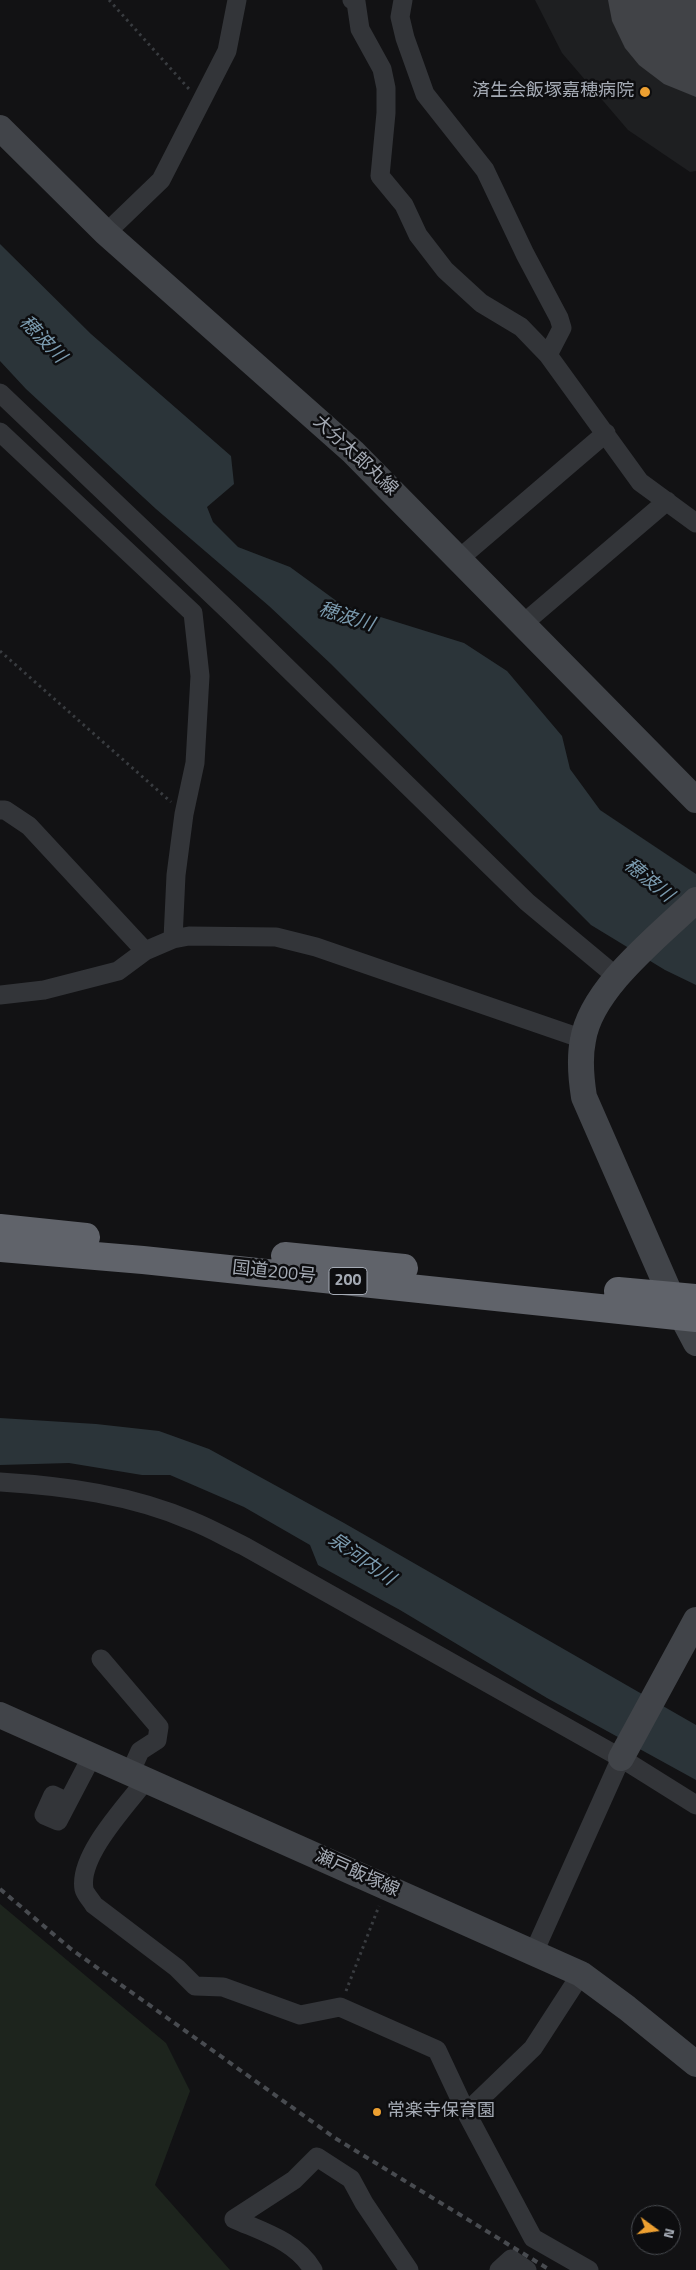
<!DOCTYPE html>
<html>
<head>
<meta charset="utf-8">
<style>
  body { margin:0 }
  #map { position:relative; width:696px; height:2270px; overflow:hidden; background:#121214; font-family:"Titillium Web",sans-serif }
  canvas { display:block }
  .north { position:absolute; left:631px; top:2205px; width:50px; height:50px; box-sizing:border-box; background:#0d0d0f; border:1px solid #494c51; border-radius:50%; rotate:104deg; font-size:14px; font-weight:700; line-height:20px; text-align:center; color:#a4aab4 }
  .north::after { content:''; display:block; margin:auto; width:18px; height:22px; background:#eda031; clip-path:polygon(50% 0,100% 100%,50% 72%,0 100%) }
</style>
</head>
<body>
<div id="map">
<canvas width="696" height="2270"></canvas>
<div class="north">N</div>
</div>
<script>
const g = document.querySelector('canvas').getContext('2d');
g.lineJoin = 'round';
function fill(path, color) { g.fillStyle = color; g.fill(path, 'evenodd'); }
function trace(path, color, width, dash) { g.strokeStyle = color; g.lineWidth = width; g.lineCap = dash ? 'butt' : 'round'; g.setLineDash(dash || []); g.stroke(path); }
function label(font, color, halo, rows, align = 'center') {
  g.font = font + ' "Titillium Web","Noto Sans JP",sans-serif'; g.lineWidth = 5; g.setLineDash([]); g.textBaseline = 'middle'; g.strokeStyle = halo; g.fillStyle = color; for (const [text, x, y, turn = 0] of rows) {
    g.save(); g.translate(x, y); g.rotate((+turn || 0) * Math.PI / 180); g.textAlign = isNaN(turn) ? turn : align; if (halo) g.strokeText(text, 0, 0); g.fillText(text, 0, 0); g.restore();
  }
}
const built = new Path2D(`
  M535,0H696V171L690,172L628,130L562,53Z`);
const green = new Path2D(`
  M0,1904L166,2043L190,2091L155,2185L230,2270H0Z`);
const water = new Path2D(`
  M0,244L91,334L231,456L234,484L207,507L213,522L238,547L290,567L342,605L464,643L507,671L562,736L570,769L600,810L696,874V985L665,970L591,925L331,664L269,606L156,509L26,389L0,361Z
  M0,1418L96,1424L159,1431L209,1449L344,1523L696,1725V1780L547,1698L400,1610L318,1565L310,1545L244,1507L170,1475H142L69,1463L0,1465Z`);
const building = new Path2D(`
  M608,0H696V97L664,84L639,65L625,48L612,21Z`);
const path = new Path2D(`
  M109,0L189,89
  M0,651L171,802
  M346,1991L379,1906`);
const street = new Path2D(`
  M352,0L356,2L360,29L382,69L386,88V113L380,176L404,205L418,235L445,270L481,303L521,327L548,355L640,482L696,523
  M403,0L400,17L405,38L425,94L485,170L525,254L559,318L562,328L548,355
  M106,233L161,180L227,51L237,0
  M0,393L231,613L527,902L617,977
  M0,432L193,613L200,676L195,763L184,814L176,875L173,939
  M460,558L606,433
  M524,623L667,501
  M0,810H5L29,826L145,951
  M0,995L44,990L118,971L145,951L173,939L189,936L276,937L316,947L583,1039
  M0,1482C65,1486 132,1495 192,1521C210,1528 227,1538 244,1546L621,1758L696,1805
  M101,1659L159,1727L157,1740L140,1751L130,1773
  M146,1780C126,1806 78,1856 84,1889C85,1894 91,1900 94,1905L177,1968L195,1986L223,1987L300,2015L340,2007L437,2050L467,2114L533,2238L589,2270
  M68,1802L53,1795L44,1815L58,1821L92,1756
  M534,1952L621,1758
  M467,2114L477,2102L533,2048L581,1974
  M313,2270C296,2241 263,2232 234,2219L294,2180L317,2157L351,2179L364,2203L409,2270
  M499,2270L511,2259L527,2270`);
const secondary = new Path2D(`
  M0,128L106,233L353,452L696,800
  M696,900C659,936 591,988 583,1040C579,1059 581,1078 584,1097L671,1296L696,1343
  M0,1715L581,1974L627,2008L696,2064
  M621,1758L696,1620`);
const highway = new Path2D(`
  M0,1228L86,1237
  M0,1248L143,1260L696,1318
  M285,1256L404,1268
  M618,1291L696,1298`);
const rail = new Path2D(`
  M0,1889L71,1949L335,2138L550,2270`);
const markers = [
  [645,92,6,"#eda031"],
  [377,2112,5,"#eda031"]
];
const shields = [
  [348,1281,38]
];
const shieldNames = [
  ["200",348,1281]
];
const poiNames = [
  ["済生会飯塚嘉穂病院",634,92],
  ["常楽寺保育園",387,2112,"left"]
];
const streetNames = [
  ["大分太郎丸線",355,456,43],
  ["国道200号",274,1273,6],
  ["瀬戸飯塚線",357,1874,24]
];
const waterNames = [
  ["穂波川",42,340,46],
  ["穂波川",346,618,17],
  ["穂波川",648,881,39],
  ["泉河内川",361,1560,35]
];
fill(built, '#1e1f21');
fill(green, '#1d241d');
fill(water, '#2b3439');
fill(building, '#414347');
trace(path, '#393c40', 3, [2.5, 4]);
trace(street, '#333539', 19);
trace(secondary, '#414449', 26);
trace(highway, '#60636a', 28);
trace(rail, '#484b50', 4, [6, 5]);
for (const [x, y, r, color] of markers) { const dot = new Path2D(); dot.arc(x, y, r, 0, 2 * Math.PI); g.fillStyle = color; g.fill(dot); trace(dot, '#0d0d0f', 2); }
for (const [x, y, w] of shields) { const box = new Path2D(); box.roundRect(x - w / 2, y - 13.5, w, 27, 4); g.fillStyle = '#0d0d0f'; g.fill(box); trace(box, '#a4aab4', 1); }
label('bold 16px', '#a4aab4', null, shieldNames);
label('18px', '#a4aab4', '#0d0d0f', poiNames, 'right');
label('18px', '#a4aab4', '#0d0d0f', streetNames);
label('italic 19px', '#7b9baf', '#0d0d0f', waterNames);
</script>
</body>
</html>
